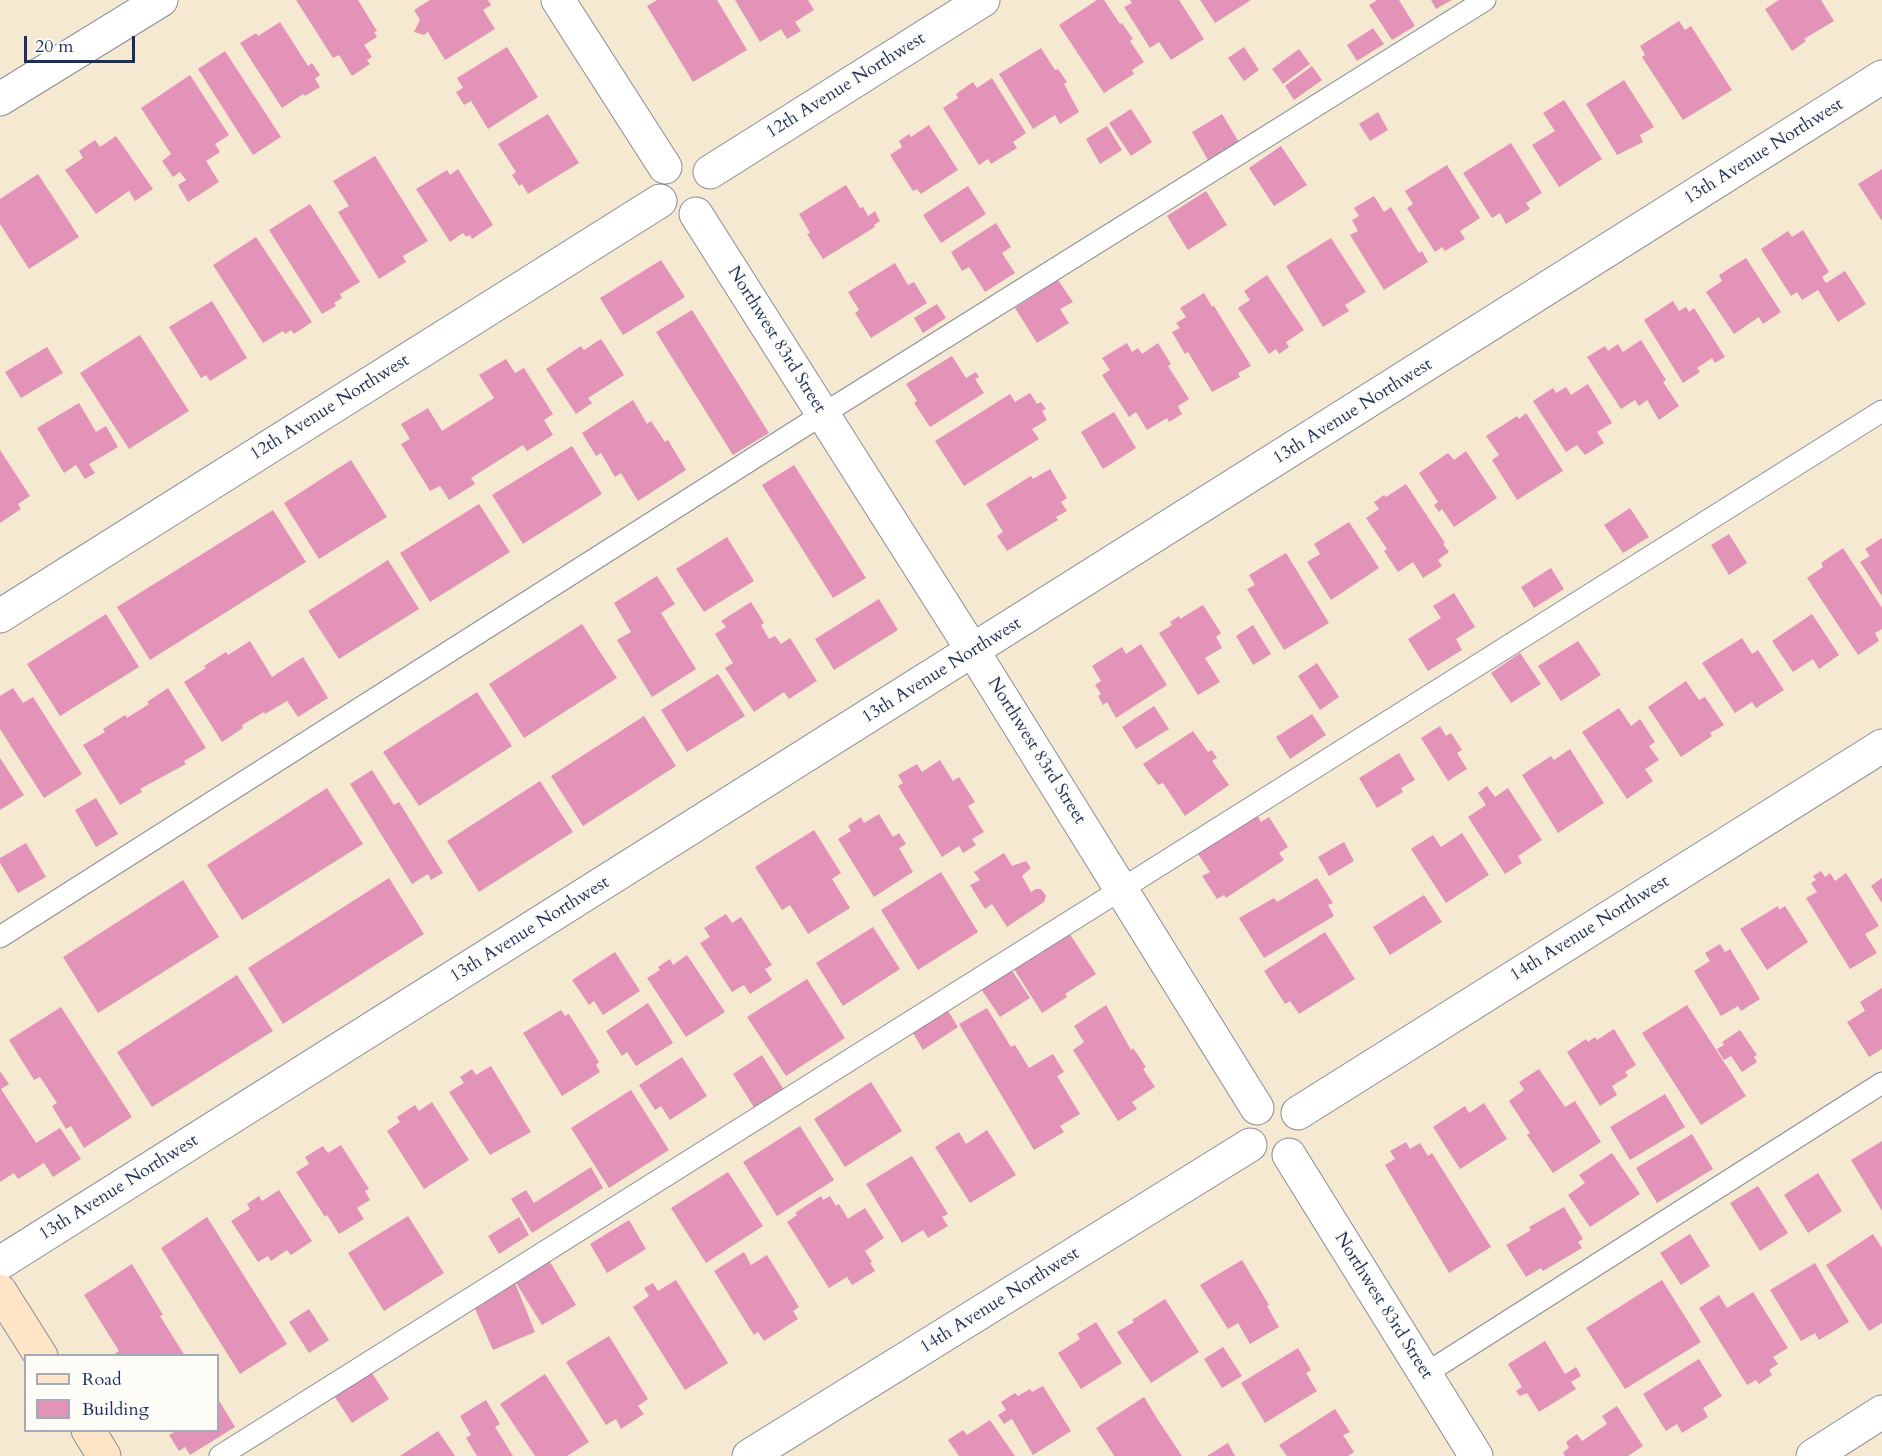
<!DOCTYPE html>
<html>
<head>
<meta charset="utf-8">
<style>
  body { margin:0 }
  #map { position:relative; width:1882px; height:1456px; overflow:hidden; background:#f5e9d2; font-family:Cardo,serif }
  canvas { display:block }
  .legend { position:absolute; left:24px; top:1354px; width:195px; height:78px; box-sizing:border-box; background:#fdfcf7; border:2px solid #a3aaba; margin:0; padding:8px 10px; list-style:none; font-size:18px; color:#1b2f5e }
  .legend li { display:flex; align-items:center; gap:12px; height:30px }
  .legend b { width:30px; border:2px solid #a3aaba }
  .scale { position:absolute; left:24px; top:36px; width:111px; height:27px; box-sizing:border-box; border:3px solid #1b2f5e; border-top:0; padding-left:8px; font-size:18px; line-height:21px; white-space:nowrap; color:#1b2f5e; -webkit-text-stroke:4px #fdfcf7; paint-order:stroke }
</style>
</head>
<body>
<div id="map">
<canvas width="1882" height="1456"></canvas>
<ul class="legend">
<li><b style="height:8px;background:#ffe4c6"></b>Road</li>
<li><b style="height:16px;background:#e393b8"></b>Building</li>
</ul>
<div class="scale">20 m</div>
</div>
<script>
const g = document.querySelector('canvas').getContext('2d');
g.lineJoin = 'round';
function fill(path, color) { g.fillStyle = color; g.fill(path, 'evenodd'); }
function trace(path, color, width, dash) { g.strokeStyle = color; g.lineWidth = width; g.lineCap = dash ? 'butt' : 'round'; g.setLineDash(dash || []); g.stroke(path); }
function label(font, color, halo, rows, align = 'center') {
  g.font = font + ' Cardo,serif'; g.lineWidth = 4.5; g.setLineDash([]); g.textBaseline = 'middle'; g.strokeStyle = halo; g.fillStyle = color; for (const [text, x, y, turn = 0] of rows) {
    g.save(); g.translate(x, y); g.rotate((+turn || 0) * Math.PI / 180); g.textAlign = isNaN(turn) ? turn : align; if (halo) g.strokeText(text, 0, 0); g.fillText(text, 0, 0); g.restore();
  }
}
const building = new Path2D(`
  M296,0H358L377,31L374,32L377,37L364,45L372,57L367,60L370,64L352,76L339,55L333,58Z
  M430,0H488L491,5L483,10L495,29L445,60L428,32L424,35L414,32L420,20L414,10Z
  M657,0H717L747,50L693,82L647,6Z
  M735,0H808L814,10L795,22L801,31L787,39L781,29L760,42Z
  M1097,0H1104L1120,24L1122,23L1133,39L1130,41L1144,62L1132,70L1134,74L1104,93L1059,25Z
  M1130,0H1179L1204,39L1171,60L1159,42L1150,48L1124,7L1132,3Z
  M1200,0H1251L1215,23Z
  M1377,0H1399L1415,26L1392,40L1369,5Z
  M1431,0H1452L1436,9Z
  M1779,0H1821L1834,21L1804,39L1806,41L1792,51L1765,9Z
  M1679,21L1685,30L1691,26L1732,90L1683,120L1642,57L1645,55L1640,46Z
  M280,22L308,66L312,63L320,75L315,79L320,87L305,96L303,94L282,108L240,43L256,33L258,36Z
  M1373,28L1384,44L1357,61L1347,45Z
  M507,47L538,97L488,129L471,101L464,105L456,92L463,88L457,78Z
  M1244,47L1259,70L1244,81L1228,58Z
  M1041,48L1055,70L1058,69L1067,82L1064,84L1079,112L1060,124L1055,115L1033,129L999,74Z
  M1299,49L1310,64L1283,84L1272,69Z
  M225,51L281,137L253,155L198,69Z
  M1312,66L1322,80L1294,100L1285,86Z
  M190,75L229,135L215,144L220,152L206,161L219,182L188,202L178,185L186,180L180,172L173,177L162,161L171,154L141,108Z
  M992,78L1026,133L1013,142L1017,148L991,164L988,159L979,165L943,108L958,98L956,94L973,82L977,88Z
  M1624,80L1654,127L1640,135L1643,142L1617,155L1586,104Z
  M1564,100L1602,159L1559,187L1532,145L1555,131L1543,113Z
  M1131,109L1152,142L1131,156L1109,123Z
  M1378,112L1388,130L1370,141L1359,124Z
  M548,114L579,163L528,194L522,184L519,186L512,175L516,172L498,144Z
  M1222,114L1240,144L1209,162L1192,132Z
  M929,125L958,170L921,194L917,189L913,191L890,155L902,147L899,141L909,134L911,137Z
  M1107,126L1122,150L1100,164L1086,139Z
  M116,136L153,189L135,201L129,191L96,214L65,170L83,158L79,151L95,140L100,147Z
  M1511,143L1542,193L1526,203L1530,209L1506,224L1500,213L1492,218L1463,173Z
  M1281,146L1307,185L1274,206L1249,168Z
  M375,156L428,241L403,256L406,262L379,279L338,212L349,206L333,181Z
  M1447,165L1480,218L1460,231L1465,239L1445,251L1442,247L1435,252L1407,208L1413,204L1405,191Z
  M458,169L493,225L472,239L470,235L466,237L463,233L450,242L416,189L447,170L450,175Z
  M1882,169V221L1858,184Z
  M38,174L79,237L29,269L0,224V199Z
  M846,185L860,208L863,207L868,216L875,211L880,221L874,225L875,227L823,259L807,234L810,233L799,214Z
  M968,186L986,214L941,243L923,215Z
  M1206,191L1227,225L1188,250L1167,216Z
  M1374,196L1384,212L1391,207L1419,253L1422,251L1428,262L1384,290L1350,235L1358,231L1352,220L1359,216L1354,208Z
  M310,204L360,282L340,294L342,298L334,303L336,306L322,314L269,230Z
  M996,223L1011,247L1002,253L1015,273L985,292L969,267L962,271L951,252Z
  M1803,230L1829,272L1822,277L1826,283L1845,271L1866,304L1838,322L1818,290L1802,300L1797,292L1791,296L1761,249L1788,231L1792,237Z
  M256,237L312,322L294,334L291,330L285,334L283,331L263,343L213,265Z
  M1331,238L1366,292L1345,305L1349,311L1323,327L1286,266Z
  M1746,258L1781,312L1763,324L1759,317L1734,334L1706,292L1722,281L1719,275Z
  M661,260L685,297L623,335L600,298Z
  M895,263L908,285L914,282L927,303L871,338L855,313L859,310L848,292Z
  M1267,275L1304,330L1286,342L1289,347L1279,354L1276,349L1269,354L1238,308L1250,300L1244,291Z
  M1058,280L1073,302L1060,309L1069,323L1037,343L1015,308Z
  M1204,293L1212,307L1214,306L1251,366L1238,373L1240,377L1212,392L1188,352L1185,354L1172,332L1180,328L1176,323L1186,317L1180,308Z
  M212,301L247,358L210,381L206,375L201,378L169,327Z
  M1673,301L1679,311L1686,307L1689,312L1694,308L1725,357L1715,363L1712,358L1697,368L1700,372L1683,383L1644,320Z
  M937,304L946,318L923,333L914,318Z
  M692,310L769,433L733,455L656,332Z
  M140,335L189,411L129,449L80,373Z
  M601,339L624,375L588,398L592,403L576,414L546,369L581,346L584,350Z
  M1641,340L1666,380L1663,382L1679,406L1659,420L1647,400L1639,406L1635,400L1621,409L1587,357L1605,346L1608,351L1618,344L1623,352Z
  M1127,343L1132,352L1138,348L1142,354L1158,343L1171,364L1168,366L1189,399L1178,406L1182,414L1169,422L1167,418L1147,430L1136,412L1129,417L1102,375L1110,370L1102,358Z
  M47,347L63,373L21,398L5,372Z
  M952,356L966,378L976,372L979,377L975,379L984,393L930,427L914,403L917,401L906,384Z
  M506,359L515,373L524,368L553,414L544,420L553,435L527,451L523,445L471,478L475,484L449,500L440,486L430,491L401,444L410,439L401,424L428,408L442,431L494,398L479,375Z
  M1588,384L1612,423L1597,432L1604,443L1585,455L1577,445L1566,452L1533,401L1553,388L1556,393L1566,387L1571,395Z
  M1030,393L1037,404L1041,402L1046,409L1042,411L1047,420L1032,429L1039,439L964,486L935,441L1010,394L1015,402Z
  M633,400L647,424L651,421L665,442L668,440L686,470L638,501L621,473L615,477L601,453L596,456L582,433Z
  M79,403L96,432L106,426L118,447L89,464L95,473L85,479L76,465L64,473L37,428Z
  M1114,412L1136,448L1103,469L1081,432Z
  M1526,413L1563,471L1517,500L1492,460L1499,455L1486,436L1517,416L1519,419Z
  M572,446L602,494L523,544L492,495Z
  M0,450L30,496L18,504L21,509L0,523Z
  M1466,451L1497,498L1454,527L1442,509L1439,512L1434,505L1438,502L1419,473L1448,453L1454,460Z
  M351,460L387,517L319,559L284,503Z
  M794,465L866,578L833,598L762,485Z
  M1050,469L1067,498L1061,502L1067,511L1056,517L1058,520L1007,551L997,536L1003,532L986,504L1031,476L1033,479Z
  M1406,484L1445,543L1443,544L1449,552L1438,560L1442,566L1423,578L1413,562L1398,572L1384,551L1387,549L1366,518L1379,509L1374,502L1384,495L1386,497Z
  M479,504L510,552L430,602L400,553Z
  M1630,508L1649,537L1623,553L1604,525Z
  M273,510L306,562L150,660L117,607Z
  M1349,522L1379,568L1331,600L1307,562L1320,554L1314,544Z
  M1729,534L1747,563L1729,575L1711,545Z
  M727,537L754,581L704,612L676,569Z
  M1882,538V596L1860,562L1870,556L1865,549Z
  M1843,548L1882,608V629L1875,633L1879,641L1858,655L1807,578L1823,567L1821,563Z
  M1286,553L1329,623L1284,650L1247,589L1255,585L1249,575Z
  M388,560L419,609L339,659L308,611Z
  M1551,568L1564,589L1534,608L1521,587Z
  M657,576L675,604L661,613L696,669L652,697L617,640L631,632L614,603Z
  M1454,593L1475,627L1456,639L1462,650L1428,671L1408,639L1441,618L1433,606Z
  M879,599L898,630L834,670L815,639Z
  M751,602L764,623L761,625L769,639L775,636L781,644L790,638L817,681L789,699L784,692L754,712L725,668L733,663L715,634L726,627L721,621Z
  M1203,605L1221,633L1216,637L1222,648L1205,658L1220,682L1198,695L1159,633L1172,625L1170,622L1179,616L1180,619Z
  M106,614L139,667L60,716L27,664Z
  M1812,614L1839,655L1819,669L1813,659L1793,672L1772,641Z
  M582,624L617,678L524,738L489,684Z
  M1253,625L1271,654L1253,665L1236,636Z
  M1742,638L1752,654L1758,650L1784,690L1756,708L1752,702L1735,713L1702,663Z
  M250,641L272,677L303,657L328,698L298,717L287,701L265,714L264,712L242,725L243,728L222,742L184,682L206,668L204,666L226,652L228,655Z
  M1578,641L1601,675L1561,701L1538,666Z
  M1141,644L1167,685L1116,718L1107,702L1103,705L1098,696L1101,694L1095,685L1101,681L1092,666L1122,647L1126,654Z
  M1520,653L1541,684L1511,703L1491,673Z
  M1317,663L1339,697L1320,710L1298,676Z
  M718,674L745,716L687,752L661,710Z
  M1686,681L1699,700L1705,697L1724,725L1710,733L1712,736L1681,757L1648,707Z
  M13,688L23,703L33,697L82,774L44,798L0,729V696Z
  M168,688L206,748L184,761L186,764L140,789L142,792L120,805L83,745L105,732L103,729L125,715L127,718L149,704L147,702Z
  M477,692L512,746L419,806L383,752Z
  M1154,706L1169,729L1136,749L1122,727Z
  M1619,708L1631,726L1640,719L1655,742L1649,746L1659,760L1645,769L1653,781L1627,799L1582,732Z
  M1312,714L1326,735L1290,759L1276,737Z
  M644,716L676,766L583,826L551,776Z
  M1440,726L1446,736L1451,733L1462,750L1457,753L1467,769L1448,781L1421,738Z
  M1193,731L1208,752L1212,750L1217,758L1212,761L1229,785L1185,816L1163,783L1158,785L1143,764Z
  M1570,749L1604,803L1558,833L1522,775L1551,756L1554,760Z
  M1399,753L1415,780L1401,788L1403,792L1377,808L1359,778Z
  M0,758L24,795L0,810Z
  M940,760L953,781L959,777L975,802L968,806L984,832L972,839L976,845L963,853L959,846L942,857L898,786L903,783L898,775L917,764L922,772Z
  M372,770L394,805L399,802L443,873L431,880L428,874L412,884L350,784Z
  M540,781L573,832L479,892L447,841Z
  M1487,786L1495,797L1508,788L1542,840L1518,856L1522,863L1505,874L1468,817L1486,805L1478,793Z
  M327,788L363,844L242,920L207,865Z
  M96,798L118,834L96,847L75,810Z
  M879,814L893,837L899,833L906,844L899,848L913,872L874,897L838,839L851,831L848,826L861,817L864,823Z
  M1257,815L1261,822L1269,817L1288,847L1279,853L1284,860L1226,898L1224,895L1217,899L1202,876L1210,872L1198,854Z
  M814,830L841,873L832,879L850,908L808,934L790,905L782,910L755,867Z
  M1462,833L1489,875L1446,903L1411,849L1433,835L1441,847Z
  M1344,842L1354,861L1329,876L1318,857Z
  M26,843L46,877L18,893L0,863V858Z
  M1004,853L1012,866L1026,861L1031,868L1022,876L1031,892L1036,889H1041L1046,896L1044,902L1007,927L992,904L985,909L970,885L980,880L974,872Z
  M1821,871L1825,877L1830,873L1835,881L1846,873L1879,926L1865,934L1877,953L1850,969L1806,898L1817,892L1811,883L1816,880L1813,876Z
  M941,872L978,932L918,970L881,910Z
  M389,878L424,934L283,1024L248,968Z
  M1317,878L1333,903L1328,905L1334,916L1264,958L1239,918L1274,898L1277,902Z
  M1882,878V903L1871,886Z
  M183,880L219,937L98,1013L63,957Z
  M1424,895L1442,922L1390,955L1373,927Z
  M1778,906L1779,910L1785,906L1808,942L1767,970L1740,929Z
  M726,914L732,923L741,917L772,965L765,969L772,980L750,994L744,985L732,992L700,943L710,937L704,928Z
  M873,927L900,969L843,1006L816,963Z
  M1325,932L1355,979L1299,1014L1290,1001L1285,1004L1264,971Z
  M1069,933L1096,974L1065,994L1067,997L1042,1013L1014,969Z
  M1720,944L1725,952L1730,949L1760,999L1741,1011L1738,1006L1721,1016L1694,971L1710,961L1705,953Z
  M615,952L640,991L603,1015L594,1001L589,1005L572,980Z
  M687,955L725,1012L686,1037L647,978L660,970L658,967L670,959L673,965Z
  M1011,969L1030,998L1000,1017L981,989Z
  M237,975L273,1031L152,1107L117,1052Z
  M807,979L845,1038L786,1076L747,1017Z
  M1882,988V1049L1869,1057L1847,1022L1865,1011L1860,1002Z
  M648,1003L673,1043L636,1066L627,1052L622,1056L606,1031Z
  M1106,1005L1131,1050L1133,1048L1146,1067L1143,1069L1155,1087L1132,1102L1137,1109L1118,1121L1073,1050L1084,1042L1074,1026Z
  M1687,1005L1746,1096L1701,1125L1642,1033Z
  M61,1007L132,1117L84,1148L71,1126L66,1129L52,1106L57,1103L40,1077L34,1080L9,1040Z
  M987,1008L1011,1047L1015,1045L1029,1068L1053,1054L1064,1072L1057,1076L1080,1114L1060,1126L1064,1132L1034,1150L959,1024Z
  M561,1010L565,1016L569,1014L599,1062L596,1065L600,1072L562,1096L523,1033Z
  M948,1011L958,1027L923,1050L913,1033Z
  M1614,1029L1636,1065L1625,1072L1628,1076L1612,1086L1617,1095L1600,1106L1567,1052L1586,1039L1588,1042L1595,1037L1597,1040Z
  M1740,1030L1757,1055L1754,1057L1757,1062L1742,1072L1731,1056L1724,1060L1717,1049L1724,1045L1722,1042Z
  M762,1055L784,1090L755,1109L733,1074Z
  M682,1057L707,1096L670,1120L661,1106L655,1110L639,1085Z
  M491,1066L531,1132L490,1155L449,1092L464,1083L460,1077L472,1069L476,1075Z
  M1539,1069L1565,1107L1575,1101L1601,1142L1553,1173L1527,1135L1530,1133L1509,1101L1524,1090L1519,1082Z
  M0,1071L9,1084L1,1089L36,1143L60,1128L81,1159L53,1177L44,1163L18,1179L14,1173L0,1182Z
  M871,1082L902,1131L845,1167L814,1119Z
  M631,1090L669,1150L609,1188L571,1128Z
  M1665,1094L1685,1127L1630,1160L1610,1127Z
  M432,1102L469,1160L424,1189L387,1131L400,1122L397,1117L415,1105L419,1111Z
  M1484,1103L1507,1139L1460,1169L1433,1127L1465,1106L1469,1113Z
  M800,1126L834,1180L777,1216L743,1162Z
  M987,1130L1016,1175L970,1203L935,1147L959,1132L966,1144Z
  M1692,1134L1713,1169L1657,1203L1636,1168Z
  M1882,1141V1211L1851,1160Z
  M1406,1142L1410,1149L1420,1143L1428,1156L1432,1153L1491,1247L1449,1273L1385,1165L1395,1159L1390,1151Z
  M341,1145L369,1189L365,1191L370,1200L357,1208L364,1219L339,1234L327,1215L325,1217L296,1172L309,1164L305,1157L323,1146L328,1153Z
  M1612,1153L1640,1194L1590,1227L1568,1195L1585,1183L1579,1175Z
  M912,1156L948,1214L942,1217L948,1226L928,1238L923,1230L902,1243L866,1184Z
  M591,1167L603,1188L532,1233L511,1199L526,1190L534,1203Z
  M728,1172L763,1226L706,1263L671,1208Z
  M1818,1173L1842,1211L1808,1233L1784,1195Z
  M1758,1186L1788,1233L1760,1251L1730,1203Z
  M279,1190L312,1241L291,1255L287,1250L271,1261L268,1256L258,1262L231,1221L250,1209L247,1204L259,1196L262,1201Z
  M821,1196L823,1200L830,1196L836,1206L839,1204L848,1219L865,1208L884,1238L865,1251L872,1262L870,1263L875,1271L852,1285L847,1277L829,1288L787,1222L797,1215L795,1213Z
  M1564,1207L1583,1239L1578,1242L1582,1248L1543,1271L1541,1268L1526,1277L1506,1245L1531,1230L1529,1227Z
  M408,1216L444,1273L384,1311L348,1253Z
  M207,1217L287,1344L240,1374L161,1248Z
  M519,1217L529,1235L499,1254L488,1236Z
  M629,1220L646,1249L607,1273L590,1244Z
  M1690,1234L1710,1266L1681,1285L1660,1253Z
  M1873,1234L1882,1248V1323L1869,1331L1826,1265Z
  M744,1252L751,1265L767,1255L799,1307L793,1311L798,1319L764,1341L758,1332L754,1335L714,1271Z
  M547,1257L576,1305L542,1325L513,1278Z
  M1242,1260L1269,1305L1267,1306L1279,1327L1250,1344L1238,1323L1228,1329L1200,1285Z
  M1815,1263L1849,1322L1819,1340L1815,1333L1801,1341L1770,1290Z
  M132,1264L163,1315L160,1316L185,1356H112L119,1351L84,1295Z
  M676,1280L728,1363L685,1390L633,1307L649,1296L644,1288L653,1283L658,1291Z
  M1662,1280L1701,1342L1625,1389L1586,1328Z
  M515,1283L535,1332L493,1350L472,1302Z
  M1753,1292L1788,1348L1773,1357L1778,1364L1769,1370L1772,1375L1759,1384L1756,1380L1747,1385L1699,1308L1719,1295L1727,1308Z
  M1165,1299L1199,1352L1151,1383L1117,1332L1134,1322L1132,1320Z
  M309,1309L329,1340L309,1353L289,1322Z
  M1096,1322L1122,1363L1081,1389L1058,1353L1080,1339L1077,1334Z
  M609,1336L648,1399L638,1406L644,1414L621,1429L616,1419L606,1425L566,1362Z
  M1545,1341L1565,1374L1576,1367L1581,1376L1571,1382L1576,1389L1539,1412L1527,1393L1520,1396L1516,1391L1522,1387L1508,1364Z
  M1223,1347L1242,1376L1222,1388L1204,1359Z
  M1298,1348L1311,1370L1306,1373L1317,1391L1265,1423L1241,1383Z
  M1699,1359L1722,1396L1703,1408L1708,1417L1682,1433L1677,1424L1666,1431L1643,1394Z
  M370,1370L389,1399L352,1423L333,1394Z
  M545,1374L589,1442L567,1456H535L500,1404Z
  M1043,1386L1071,1431L1033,1455L1012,1419L1004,1424L998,1415L1006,1410L1001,1402L1015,1393L1018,1396L1030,1389L1032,1392Z
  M1144,1397L1160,1423L1182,1456H1114L1113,1454L1096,1428Z
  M218,1399L235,1427L190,1455L185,1447L179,1451L169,1435L176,1431H218Z
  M486,1400L500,1424L495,1427L513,1456H477L466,1438L471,1435L460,1416Z
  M1617,1406L1643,1446L1628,1456H1565L1563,1452L1569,1448L1566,1442L1577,1434L1582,1441L1607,1424L1602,1416Z
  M1335,1409L1350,1432L1343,1435L1354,1452L1348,1456H1287L1279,1445Z
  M990,1420L1015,1456H959L948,1440L963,1430L967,1435Z
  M438,1431L455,1456H400Z
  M1228,1443L1235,1456H1207Z`);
const service = new Path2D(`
  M0,937L823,414L1485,0
  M1425,1374L1882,1083
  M220,1456L1882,411`);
const minor = new Path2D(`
  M558,0L665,167
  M0,99L161,0
  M710,172L983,0
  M696,214L973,651L1257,1108
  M0,616L660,201
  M1298,1113L1882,746
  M1289,1155L1476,1456
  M0,1263L1882,77
  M749,1456L1250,1145
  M1813,1456L1882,1412`);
const secondary = new Path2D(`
  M0,1291L41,1356
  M88,1430L104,1456`);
const streetNames = [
  ["12th Avenue Northwest",846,86,-32],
  ["13th Avenue Northwest",1764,152,-32],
  ["Northwest 83rd Street",776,340,58],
  ["12th Avenue Northwest",330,408,-32],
  ["13th Avenue Northwest",1353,412,-32],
  ["13th Avenue Northwest",942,671,-32],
  ["Northwest 83rd Street",1036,751,58],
  ["14th Avenue Northwest",1590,929,-32],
  ["13th Avenue Northwest",530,930,-32],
  ["13th Avenue Northwest",119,1188,-32],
  ["14th Avenue Northwest",1000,1301,-32],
  ["Northwest 83rd Street",1383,1306,58]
];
fill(building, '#e393b8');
trace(service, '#888c98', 23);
trace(minor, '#888c98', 35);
trace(secondary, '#888c98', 35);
trace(service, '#fff', 21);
trace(minor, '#fff', 33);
trace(secondary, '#ffe4c6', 33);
label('18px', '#1b2f5e', '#fdfcf7', streetNames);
</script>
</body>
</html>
